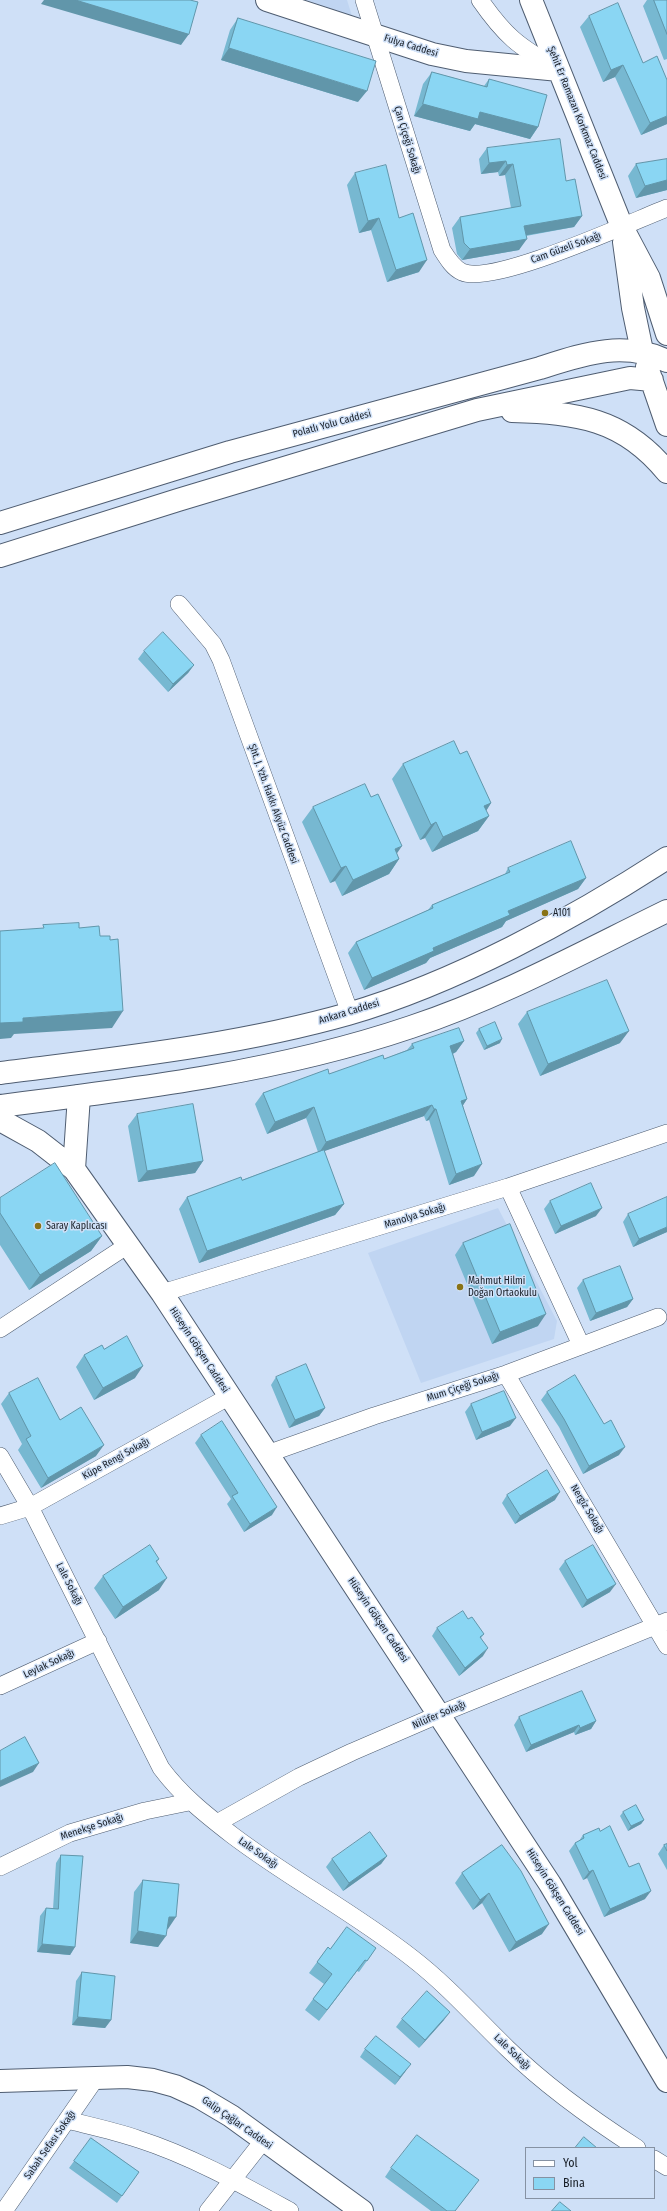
<!DOCTYPE html>
<html>
<head>
<meta charset="utf-8">
<style>
  body { margin:0 }
  #map { position:relative; width:667px; height:2211px; overflow:hidden; background:#cfe0f7; font-family:"Fira Sans Condensed",sans-serif }
  canvas { display:block }
  .legend { position:absolute; left:525px; top:2147px; width:130px; height:52px; box-sizing:border-box; background:#cfe0f7; border:1px solid #8692a3; margin:0; padding:5px 7px; list-style:none; font-size:12px; color:#181e26 }
  .legend li { display:flex; align-items:center; gap:8px; height:20px }
  .legend b { width:20px; border:1px solid #8692a3 }
</style>
</head>
<body>
<div id="map">
<canvas width="667" height="2211"></canvas>
<ul class="legend">
<li><b style="height:5px;background:#fff"></b>Yol</li>
<li><b style="height:11px;background:#8ad6f3"></b>Bina</li>
</ul>
</div>
<script>
const g = document.querySelector('canvas').getContext('2d');
g.lineJoin = 'round';
function fill(path, color) { g.fillStyle = color; g.fill(path, 'evenodd'); }
function trace(path, color, width, dash) { g.strokeStyle = color; g.lineWidth = width; g.lineCap = dash ? 'butt' : 'round'; g.setLineDash(dash || []); g.stroke(path); }
function label(font, color, halo, rows, align = 'center') {
  g.font = font + ' "Fira Sans Condensed",sans-serif'; g.lineWidth = 3; g.setLineDash([]); g.textBaseline = 'middle'; g.strokeStyle = halo; g.fillStyle = color; for (const [text, x, y, turn = 0] of rows) {
    g.save(); g.translate(x, y); g.rotate((+turn || 0) * Math.PI / 180); g.textAlign = isNaN(turn) ? turn : align; if (halo) g.strokeText(text, 0, 0); g.fillText(text, 0, 0); g.restore();
  }
}
const built = new Path2D(`
  M307,0H347L352,16Z
  M498,1208L557,1321L554,1339L421,1383L368,1253Z`);
const street = new Path2D(`
  M364,0L442,250C447,258 453,268 462,272C493,286 631,222 667,208
  M480,0C505,36 518,46 556,68
  M179,604L213,644L221,660L350,1013
  M508,1187L581,1345
  M162,1293L508,1187L667,1133
  M0,1329L128,1245
  M506,1374L667,1646
  M267,1454L374,1416L506,1374L658,1317
  M0,1456L30,1507L161,1768C181,1795 205,1814 232,1835C290,1879 355,1913 412,1958C447,1985 476,2018 508,2049C547,2087 592,2119 637,2148
  M0,1516L30,1507L230,1396
  M0,1686L98,1641
  M217,1823L299,1777L352,1752L440,1714L667,1621
  M0,1867L70,1833L145,1811L189,1802
  M67,2120C91,2126 115,2131 138,2139C191,2156 241,2184 290,2211
  M654,2159L667,2167
  M4,2211L96,2078
  M208,2211L263,2141`);
const secondary = new Path2D(`
  M267,0L432,54L466,61L559,70
  M531,0L622,227L649,278L667,334
  M624,242L633,308L642,351
  M0,1120L38,1141L74,1169L162,1293L550,1884L667,2081
  M74,1169L79,1096
  M0,2081L127,2077L153,2080L175,2086L199,2097L231,2116L362,2211`);
const primary = new Path2D(`
  M647,367L667,425
  M512,411C577,413 623,418 667,472
  M0,523L230,452L540,368C584,354 623,340 667,361
  M0,556L178,500L477,410L630,378L652,380
  M0,1073C116,1058 235,1046 348,1014C455,983 573,919 667,858
  M0,1106C138,1089 278,1072 411,1027C499,998 583,952 667,911`);
const wall = new Path2D(`
  M647,0H667V59L664,60L643,6Z
  M589,16L667,124L641,135L615,77L603,82L580,27Z
  M238,18L358,102L221,60L230,30Z
  M432,72L484,86L489,79L538,127L530,139L475,124L470,131L414,116L423,84Z
  M487,148L566,181L582,216L574,227L526,236L519,250L462,260L457,254L452,228L460,217L511,208L505,175L499,176L498,172L481,174L479,159Z
  M667,159V190L636,198L628,176L636,164Z
  M355,173L419,272L387,282L371,230L359,233L347,185Z
  M144,651L194,665L188,673L168,692L138,659Z
  M460,754L491,803L486,811L489,816L478,831L432,852L425,838L420,840L392,779L403,764Z
  M313,807L397,854L399,859L389,874L342,896L335,881L330,883L302,822Z
  M508,868L586,878L578,889L506,921L502,927L430,958L426,963L364,990L348,953L356,942L428,910L432,905L505,874Z
  M527,1012L620,1043L540,1076L518,1024Z
  M479,1029L500,1043L484,1050L476,1033Z
  M464,1041L456,1052L453,1054L467,1099L463,1105L474,1176L449,1185L429,1120L426,1121L424,1116L324,1151L344,1204L335,1215L199,1263L179,1209L187,1197L242,1180L318,1152L306,1118L267,1134L255,1104L263,1093L329,1074L384,1059L407,1050L412,1044Z
  M137,1114L203,1161L195,1173L138,1182L128,1126Z
  M0,1198L102,1236L91,1251L29,1290L0,1245Z
  M550,1201L596,1216L555,1234L544,1209Z
  M628,1214L667,1232L633,1247L623,1222Z
  M463,1243L538,1326L492,1344L455,1255Z
  M583,1280L633,1299L627,1307L590,1321L577,1288Z
  M104,1349L135,1378L94,1400L76,1367L84,1355Z
  M276,1377L325,1408L319,1416L289,1428L271,1385Z
  M547,1392L619,1455L583,1474L559,1427L541,1400Z
  M9,1393L96,1456L41,1488L18,1450L22,1444L1,1404Z
  M471,1404L510,1426L476,1440L465,1412Z
  M201,1435L272,1515L244,1532L227,1504L231,1499L195,1443Z
  M507,1495L555,1500L515,1524L502,1503Z
  M159,1559L157,1562L159,1590L115,1619L94,1588L103,1576Z
  M565,1561L610,1592L582,1608L559,1569Z
  M468,1619L484,1634L481,1638L483,1656L459,1676L432,1636L437,1628Z
  M519,1717L596,1721L591,1729L575,1735L574,1732L526,1752L514,1725Z
  M623,1812L644,1820L641,1824L628,1831L620,1816Z
  M600,1831L629,1867L645,1899L604,1917L587,1878L583,1880L569,1851L575,1843L579,1841L583,1835Z
  M667,1844V1870L658,1854L664,1845Z
  M502,1845L542,1934L509,1952L482,1903L473,1910L455,1883L462,1873Z
  M61,1855L75,1947L70,1955L37,1952L40,1916L46,1908L53,1909L56,1863Z
  M387,1856L381,1864L343,1891L326,1867L332,1859Z
  M143,1880L168,1929H167L158,1947L130,1943L134,1892Z
  M328,1947L330,1949L376,1948L359,1972L357,1971L319,2021L305,2010L324,1984L309,1973Z
  M82,1972L111,2020L105,2028L72,2025L76,1981Z
  M402,2019L444,2020L419,2048L396,2027Z
  M365,2049L405,2072L395,2085L360,2057Z
  M91,2138L139,2172L117,2203L69,2168Z
  M391,2168L473,2188L455,2211H431L385,2177Z`);
const shadedWall = new Path2D(`
  M44,0H76L189,34L181,45L41,4Z
  M229,48L367,91L358,102L221,60Z
  M623,65L615,77L603,82L611,70Z
  M423,104L480,112L538,127L530,139L475,124L470,131L414,116Z
  M667,116V124L641,135L650,123Z
  M506,161L498,172L481,174L489,163Z
  M513,164L505,175L499,176L507,165Z
  M667,180V190L636,198L645,186Z
  M582,216L574,227L516,237L524,226Z
  M379,218L371,230L359,233L368,221Z
  M527,239L519,250L462,260L470,249Z
  M427,260L419,272L387,282L396,270Z
  M194,665L188,673L168,692L173,684Z
  M491,803L481,819L484,806Z
  M489,816L478,831L432,852L443,837Z
  M436,822L425,838L420,840L431,825Z
  M402,846L391,862L395,849Z
  M399,859L389,874L342,896L353,880Z
  M346,866L335,881L330,883L341,868Z
  M586,878L578,889L506,921L502,927L430,958L426,963L364,990L372,978L508,911Z
  M123,1011L112,1028L14,1034L11,1038L0,1039V1023L23,1018Z
  M629,1031L620,1043L540,1076L548,1064Z
  M502,1039L500,1043L484,1050L487,1046Z
  M464,1041L456,1052L443,1058L450,1046Z
  M467,1099L460,1110L461,1101Z
  M432,1105L424,1116L319,1153L326,1142Z
  M314,1107L306,1118L267,1134L275,1122Z
  M434,1109H436L429,1120L426,1121Z
  M203,1161L195,1173L138,1182L147,1171Z
  M482,1164L474,1176L449,1185L456,1174Z
  M344,1204L335,1215L199,1263L207,1251Z
  M602,1208L596,1216L555,1234L561,1226Z
  M667,1227V1232L633,1247L639,1239Z
  M102,1236L91,1251L29,1290L40,1275Z
  M633,1299L627,1307L590,1321L596,1313Z
  M546,1314L538,1326L492,1344L500,1332Z
  M143,1366L135,1378L94,1400L103,1388Z
  M325,1408L319,1416L289,1428L295,1420Z
  M516,1418L510,1426L476,1440L482,1432Z
  M104,1445L96,1456L41,1488L48,1478Z
  M625,1447L619,1455L583,1474L589,1466Z
  M560,1492L555,1500L515,1524L520,1516Z
  M277,1507L272,1515L244,1532L250,1524Z
  M167,1578L159,1590L115,1619L123,1607Z
  M616,1584L610,1592L582,1608L587,1600Z
  M488,1648L483,1656L459,1676L465,1668Z
  M596,1721L591,1729L575,1735L580,1728Z
  M579,1725L574,1732L526,1752L531,1745Z
  M39,1763L33,1772L0,1787V1781Z
  M644,1820L641,1824L628,1831L631,1826Z
  M387,1856L381,1864L343,1891L349,1883Z
  M593,1870L587,1878L583,1880L589,1872Z
  M651,1891L645,1899L604,1917L610,1909Z
  M489,1893L482,1903L473,1910L480,1900Z
  M169,1917H176L168,1929H161Z
  M549,1924L542,1934L509,1952L516,1942Z
  M138,1931L166,1936L158,1947L130,1943Z
  M42,1944L75,1947L70,1955L37,1952Z
  M365,1960L357,1971L319,2021L327,2010Z
  M450,2012L444,2020L419,2048L425,2040Z
  M78,2017L111,2020L105,2028L72,2025Z
  M411,2064L405,2072L395,2085L400,2077Z`);
const building = new Path2D(`
  M76,0H190L198,2L189,34Z
  M654,0H667V34Z
  M618,3L643,63L657,56L667,80V116L650,123L623,65L611,70L589,16Z
  M238,18L376,61L367,91L229,48Z
  M432,72L487,87L489,79L547,95L538,127L480,112L478,119L423,104Z
  M560,139L566,181L575,179L582,216L524,226L527,239L470,249L464,243L460,217L521,206L513,164L507,165L506,161L489,163L487,148Z
  M667,159V180L645,186L636,164Z
  M386,165L399,218L413,213L427,260L396,270L379,218L368,221L355,173Z
  M163,632L194,665L173,684L144,651Z
  M454,741L460,754L467,751L491,803L484,806L489,816L443,837L436,822L431,825L403,764Z
  M365,784L371,797L378,794L402,846L395,849L399,859L353,880L346,866L341,868L313,807Z
  M571,841L586,878L508,911L510,915L433,948L434,951L372,978L356,942L433,908L432,905L510,872L508,868Z
  M79,923V928L99,926L100,936H110V940L118,939L123,1011L23,1018V1022L0,1023V931L44,928L43,925Z
  M607,980L629,1031L548,1064L527,1012Z
  M495,1022L502,1039L487,1046L479,1029Z
  M459,1028L464,1041L450,1046L467,1099L461,1101L482,1164L456,1174L436,1109H434L432,1105L326,1142L314,1107L275,1122L263,1093L328,1069L329,1074L383,1055L384,1059L414,1048L412,1044Z
  M193,1104L203,1161L147,1171L137,1114Z
  M324,1150L344,1204L207,1251L187,1197L241,1177L242,1180Z
  M55,1163L102,1236L40,1275L0,1213V1198Z
  M591,1183L602,1208L561,1226L550,1201Z
  M667,1197V1227L639,1239L628,1214Z
  M510,1224L546,1314L500,1332L463,1243Z
  M620,1266L633,1299L596,1313L583,1280Z
  M127,1336L143,1366L103,1388L84,1355L102,1345L104,1349Z
  M306,1364L325,1408L295,1420L276,1377Z
  M575,1375L604,1424L611,1420L625,1447L589,1466L564,1419L547,1392Z
  M38,1378L60,1420L81,1407L104,1445L48,1478L26,1439L31,1436L9,1393Z
  M504,1391L516,1418L482,1432L471,1404Z
  M222,1421L277,1507L250,1524L232,1496L238,1493L201,1435Z
  M547,1470L560,1492L520,1516L507,1495Z
  M150,1545L159,1559L156,1561L167,1578L123,1607L103,1576Z
  M593,1545L616,1584L587,1600L565,1561Z
  M463,1611L468,1619L472,1617L484,1634L480,1637L488,1648L465,1668L437,1628Z
  M582,1691L596,1721L580,1728L579,1725L531,1745L519,1717Z
  M25,1737L39,1763L0,1781V1751Z
  M636,1805L644,1820L631,1826L623,1812Z
  M610,1826L629,1867L639,1863L651,1891L610,1909L593,1870L589,1872L575,1843L584,1838L583,1835L599,1828L600,1831Z
  M370,1832L387,1856L349,1883L332,1859Z
  M667,1844V1851L664,1845Z
  M502,1845L521,1871L549,1924L516,1942L489,1893L480,1900L462,1873Z
  M61,1855L83,1856L75,1947L42,1944L46,1908L58,1909Z
  M143,1880L179,1884L176,1917H169L166,1936L138,1931Z
  M347,1927L376,1948L367,1961L365,1960L327,2010L313,1999L332,1974L317,1962L328,1947L330,1949Z
  M82,1972L115,1976L111,2020L78,2017Z
  M427,1991L450,2012L425,2040L402,2019Z
  M376,2036L411,2064L400,2077L365,2049Z
  M417,2135L479,2180L455,2211H447L391,2168Z
  M584,2137L597,2148H575Z
  M91,2138L139,2172L122,2196L74,2161Z
  M560,2202L571,2211H552Z`);
const markers = [
  [545,913,4,"#897316"],
  [38,1226,4,"#897316"],
  [460,1287,4,"#897316"]
];
const streetNames = [
  ["Fulya Caddesi",411,46,17],
  ["Şehit Er Ramazan Korkmaz Caddesi",577,113,68],
  ["Çan Çiçeği Sokağı",407,140,73],
  ["Cam Güzeli Sokağı",566,248,-20],
  ["Polatlı Yolu Caddesi",332,424,-15],
  ["Şht. J. Yzb. Hakkı Akyüz Caddesi",273,804,70],
  ["Ankara Caddesi",349,1012,-17],
  ["Manolya Sokağı",415,1216,-17],
  ["Hüseyin Gökşen Caddesi",199,1350,57],
  ["Mum Çiçeği Sokağı",463,1387,-18],
  ["Küpe Rengi Sokağı",116,1459,-29],
  ["Nergiz Sokağı",587,1509,59],
  ["Lale Sokağı",69,1584,63],
  ["Hüseyin Gökşen Caddesi",378,1620,56],
  ["Leylak Sokağı",49,1664,-25],
  ["Nilüfer Sokağı",439,1715,-23],
  ["Menekşe Sokağı",92,1827,-18],
  ["Lale Sokağı",258,1853,35],
  ["Hüseyin Gökşen Caddesi",555,1892,58],
  ["Lale Sokağı",512,2052,44],
  ["Galip Çağlar Caddesi",237,2123,35],
  ["Sabah Sefası Sokağı",50,2145,-55]
];
const poiNames = [
  ["A101",553,913],
  ["Saray Kaplıcası",46,1226],
  ["Mahmut Hilmi",468,1281],
  ["Doğan Ortaokulu",468,1293]
];
fill(built, '#c0d5f2');
trace(street, '#4f5d71', 18);
trace(secondary, '#4f5d71', 24);
trace(primary, '#4f5d71', 24);
trace(street, '#fff', 17);
trace(secondary, '#fff', 22);
trace(primary, '#fff', 22);
fill(wall, '#77b8d1');
fill(shadedWall, '#6196aa');
fill(building, '#8ad6f3');
trace(building, '#6196aa', 1);
for (const [x, y, r, color] of markers) { const dot = new Path2D(); dot.arc(x, y, r, 0, 2 * Math.PI); g.fillStyle = color; g.fill(dot); trace(dot, '#cfe0f7', 1.5); }
label('10px', '#181e26', '#cfe0f7', streetNames);
label('10px', '#181e26', '#cfe0f7', poiNames, 'left');
</script>
</body>
</html>
